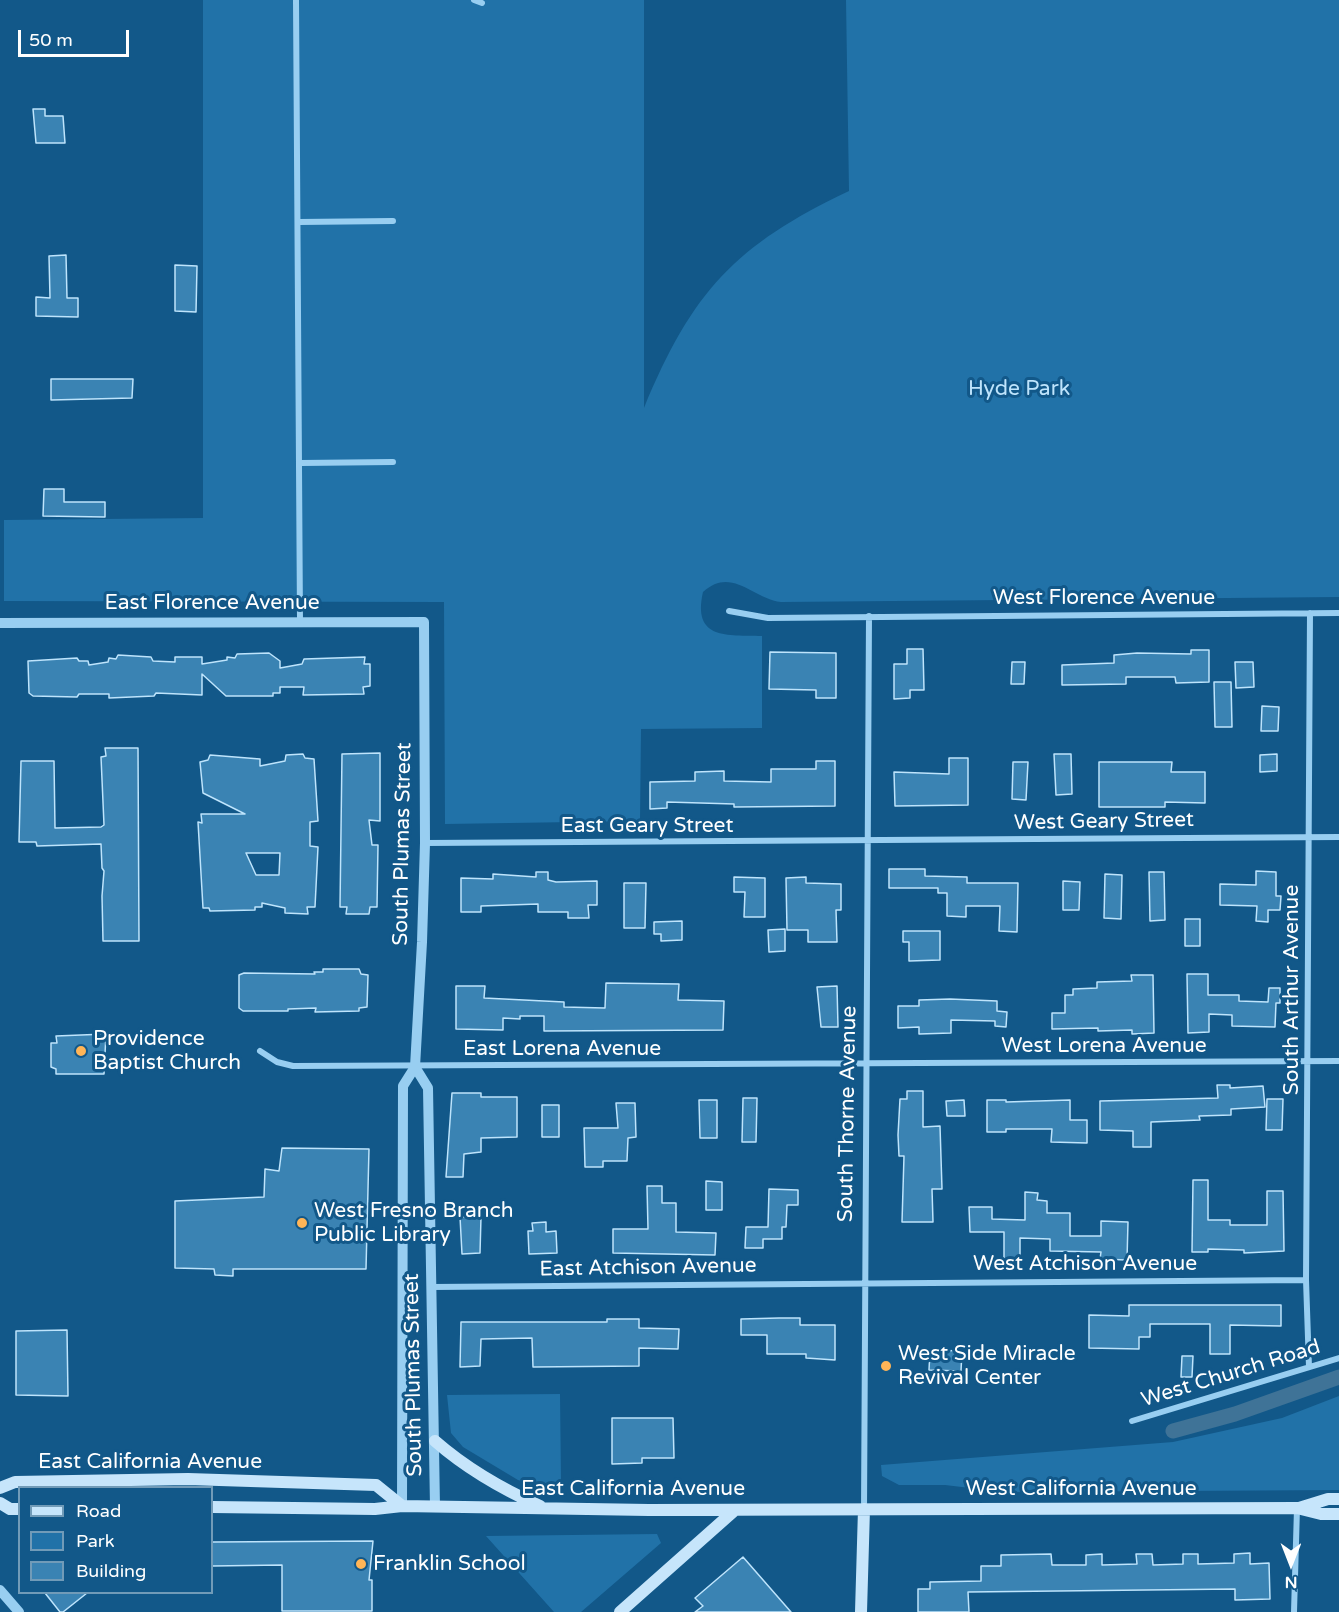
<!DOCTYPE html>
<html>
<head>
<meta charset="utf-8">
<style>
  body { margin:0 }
  #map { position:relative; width:1339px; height:1612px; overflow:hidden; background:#125889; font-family:"Varela Round",sans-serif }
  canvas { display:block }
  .legend { position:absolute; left:18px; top:1486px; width:195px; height:108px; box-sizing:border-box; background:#125889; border:2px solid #719bb8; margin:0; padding:8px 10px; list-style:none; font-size:18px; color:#fff }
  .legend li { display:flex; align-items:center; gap:12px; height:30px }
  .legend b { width:30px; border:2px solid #719bb8 }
  .north { position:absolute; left:1261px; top:1534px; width:60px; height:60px; -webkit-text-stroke:4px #125889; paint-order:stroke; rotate:180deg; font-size:16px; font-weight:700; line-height:24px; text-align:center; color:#fff }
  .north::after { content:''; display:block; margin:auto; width:21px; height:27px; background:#fff; clip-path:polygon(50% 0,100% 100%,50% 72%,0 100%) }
  .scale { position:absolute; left:18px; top:30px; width:111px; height:27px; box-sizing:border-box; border:3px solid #fff; border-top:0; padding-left:8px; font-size:18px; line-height:21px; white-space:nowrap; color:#fff; -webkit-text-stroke:4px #125889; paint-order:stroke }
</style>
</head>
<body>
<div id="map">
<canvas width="1339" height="1612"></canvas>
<ul class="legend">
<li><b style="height:8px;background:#c6e5fb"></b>Road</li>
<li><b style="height:16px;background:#2172a8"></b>Park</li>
<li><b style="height:16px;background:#3a83b3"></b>Building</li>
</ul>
<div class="north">N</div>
<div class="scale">50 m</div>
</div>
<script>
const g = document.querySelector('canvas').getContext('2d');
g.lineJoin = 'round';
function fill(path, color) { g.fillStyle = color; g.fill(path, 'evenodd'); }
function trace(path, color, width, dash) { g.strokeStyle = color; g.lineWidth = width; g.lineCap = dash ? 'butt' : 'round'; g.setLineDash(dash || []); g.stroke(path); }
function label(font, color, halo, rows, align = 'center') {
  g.font = font + ' "Varela Round",sans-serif'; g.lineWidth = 6; g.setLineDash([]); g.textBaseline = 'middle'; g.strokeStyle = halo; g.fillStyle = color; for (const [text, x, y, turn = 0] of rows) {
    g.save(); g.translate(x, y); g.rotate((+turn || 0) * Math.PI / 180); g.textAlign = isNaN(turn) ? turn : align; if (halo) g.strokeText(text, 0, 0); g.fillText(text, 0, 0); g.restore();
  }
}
const green = new Path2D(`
  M203,0H644V408C692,292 735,245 849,191L846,0H1339V597L781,602C752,598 731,566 703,592C692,640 727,635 762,636V728L641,729L640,821L445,824L444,602L4,601V520L203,518Z
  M560,1394L561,1483L531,1484L518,1480L463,1447L451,1433L447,1395Z
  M1339,1396V1490L1004,1492L945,1485H899L882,1476L881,1465L1173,1442L1282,1418Z
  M657,1534L661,1543L581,1612H554L486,1536Z`);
const canal = new Path2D(`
  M1173,1431L1235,1414L1339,1377`);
const building = new Path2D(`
  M33,109H45V116H63L65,143H36Z
  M66,255L67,298H78V317L36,316V297L50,298L49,256Z
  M175,265L197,266L196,312L175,311Z
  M51,379H133L132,398L51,400Z
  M44,489H64V502H105V517L43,516Z
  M907,649H923L924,690H910V698L894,699V664H907Z
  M1191,650H1209V682L1176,683L1175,677H1126V684L1062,685V665L1114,663V655L1137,653L1191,654Z
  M770,652L836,653V698H816V690L769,689Z
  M269,653L280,661V668L302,664L304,659L365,657L364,664H370V686L363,687L364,694L303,695L304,687H280V693H273V696H226L202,674V695L156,693L154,696L109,698V694H79L77,697L33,696L29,693L28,661L77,658L79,661H88L89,665L108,662L109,658L116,659L118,655L151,657L153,661L175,662V657H202V664L227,660V657L235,658L237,654Z
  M1012,662H1025L1024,684H1011Z
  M1235,662H1253L1254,687L1236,688Z
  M1214,682H1231L1232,727H1215Z
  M1262,706L1279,707L1278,731H1261Z
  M105,748H138L139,941H103L102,896L104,871L102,868L101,844L37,846L36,842H19L21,761H54L55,828L101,827L104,825L101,757L106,756Z
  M380,753V821L369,820L372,845H378L377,907H370L369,914H346L347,907H340L342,754Z
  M303,754L305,758L314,759L318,821L310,822V846L318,847L315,907H307L308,914L285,913V908L262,903V907H255V910L210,911L209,908H203L198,822L202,823L201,814H245L203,793L200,762L208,760L210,755L260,759V766L285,761L286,755ZM246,853H280L279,875H256Z
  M1054,754H1071L1072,794L1056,795Z
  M1277,754V771L1260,772V755Z
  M949,758H968V805L895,806L894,772L949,774Z
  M816,761H835V806L734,807V804L667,802V808L650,809V782L695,781V772L724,771V781L771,782V769H816Z
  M1013,762H1028L1026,800L1012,799Z
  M1099,762H1172L1171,772H1205V803L1165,802V807H1099Z
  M889,869H925V876L967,877V883H1018L1017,932L999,931L1000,906H966V917L947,916V893H938V888H889Z
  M1256,871L1276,872V896H1281L1280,910H1268V922L1256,921L1257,906L1220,905V884L1256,885Z
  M536,872H548V880L556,882L597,881V905H588L589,918H568V912H538V904L481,906V912H461V878L493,879V874L536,877Z
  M1149,872H1164L1165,920L1150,921Z
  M1105,874L1122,875L1121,919L1104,918Z
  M734,877L765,878V917H744L745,892H734Z
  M806,877V883L841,884V910H836L837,942H808V930H787L786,878Z
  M1063,881L1080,882L1079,910H1063Z
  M624,883H646L645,928H624Z
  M1185,919H1200V946H1185Z
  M682,921V940L661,941V934H654V922Z
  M785,929V951L769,952L768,930Z
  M903,931H940V960L909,961V942H903Z
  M323,969H359L361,974L368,975L367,1007L359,1008V1011L315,1012L316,1008L288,1009V1011H243L239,1008V975L244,973L315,974L314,972H323Z
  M1187,974H1208V995H1239V1001L1268,1002L1269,988H1280V1003H1276L1275,1027L1232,1026V1015L1209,1014V1032L1188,1033Z
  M1131,975H1153L1154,1033L1132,1034V1030L1098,1031V1028L1052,1029V1013H1065V995H1073V989L1097,988V982L1132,981Z
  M606,983L679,984L678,1000L724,1001L723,1030L544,1031V1016H520V1019L503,1018V1030L456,1029V986H485L484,998L564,1002V1007L605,1008Z
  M837,986L838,1027H821L817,987Z
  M950,999L997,1001V1011L1007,1012L1006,1027L995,1026V1021L951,1020V1033L919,1034V1027L898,1028V1006H919V1000Z
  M106,1034L104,1074H56V1069L51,1067V1043H57L56,1036Z
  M1217,1085H1230V1088L1263,1086L1265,1107L1231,1109V1115L1199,1116L1200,1120L1151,1122V1147H1133V1131L1100,1130V1101L1218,1098Z
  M907,1091H923V1127L940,1126L942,1189H932L933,1222H902L904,1156H899L898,1135L900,1099H907Z
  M452,1093H481V1097H517V1137L481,1138V1152L464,1154L463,1177H446Z
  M743,1098H757L756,1142H742Z
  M1267,1099H1283L1282,1130H1266Z
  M699,1100H717V1138H700Z
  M964,1100L965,1116H947L946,1101Z
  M987,1100H1006V1102L1070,1100V1120H1087V1143L1051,1142L1052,1129H1006V1132H987Z
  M616,1103H635L636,1137L628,1138L627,1161H603V1167H585L584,1128H618Z
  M542,1105H559V1137H542Z
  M282,1148L369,1149L366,1269H233V1276L215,1275L214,1269L175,1268V1201L264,1197L265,1169L279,1171Z
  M1193,1180H1208V1220H1230V1225H1267V1191H1283L1284,1251L1244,1253V1250L1208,1249V1252H1192Z
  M706,1181L722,1182V1210H706Z
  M647,1186H662V1203H676V1232L716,1233L715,1255L613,1253V1229H648Z
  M769,1189L798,1190V1205H787L786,1227H782V1239H763V1248H745L746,1227H768Z
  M1025,1192L1038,1193L1037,1200L1047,1201V1213H1070V1236H1101V1221L1128,1222L1127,1260L1100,1259L1101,1252L1050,1251V1239L1020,1238V1260H1004V1232H970L969,1207H992V1219L1025,1220Z
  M460,1217H481L480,1253L462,1254Z
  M546,1222V1232L556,1231L557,1253L529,1254L528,1231H533L532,1223Z
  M1129,1305H1281V1326L1230,1325V1354H1210V1324H1150V1337H1139V1349L1089,1348V1315L1129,1316Z
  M779,1318H800V1325H835V1360L806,1358V1354H767V1335H741V1319Z
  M607,1319H639V1328L679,1329L678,1349L639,1348V1366L533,1367L532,1338L481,1339L480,1366L460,1367L461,1322H607Z
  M67,1330L68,1396L16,1395V1331Z
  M930,1350L962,1351L961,1371L929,1370Z
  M1182,1356H1193L1192,1377H1181Z
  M612,1418H673L674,1458H642V1463L612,1464Z
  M373,1541L369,1580H372V1611H282V1565L212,1566V1542Z
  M1250,1553V1564L1269,1563L1270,1599L1235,1600V1589L968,1592L969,1612H918V1589H930V1582L981,1581V1566H1001V1555L1051,1554L1052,1565H1086V1555L1102,1554V1565L1137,1564L1136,1554H1152L1153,1565L1183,1564V1554H1198V1564L1234,1563V1554Z
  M743,1557L791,1612H695L703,1606L695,1598Z
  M45,1593H87L63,1612H60Z`);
const minor = new Path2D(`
  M296,0L300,621
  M474,0L482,3
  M299,222L393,221
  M301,463L393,462
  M729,611L768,618L1339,613
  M425,843L1339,837
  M260,1051L277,1062L293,1066L1339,1061
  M432,1287L1306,1280
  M1309,1367L1306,1280L1310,613
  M1132,1421L1339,1358
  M864,1509L869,616
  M1294,1612L1297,1508`);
const tertiary = new Path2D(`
  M0,623L424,622L425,843L422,942L415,1067L403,1086L402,1506
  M415,1067L428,1088L435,1507
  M0,1590L19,1612`);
const secondary = new Path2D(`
  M435,1441C467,1469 502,1489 540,1506
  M0,1488L15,1482L188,1479L376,1485L402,1506
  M0,1503L10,1509H20
  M212,1507L375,1509L402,1506L649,1510L1297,1508L1321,1514H1339
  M1299,1508L1328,1499H1339
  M620,1612L735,1510
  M861,1612L864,1509`);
const markers = [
  [81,1051,6,"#ffb557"],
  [302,1223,6,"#ffb557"],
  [886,1366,6,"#ffb557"],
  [361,1564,6,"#ffb557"]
];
const parkNames = [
  ["Hyde Park",1019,389]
];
const streetNames = [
  ["West Florence Avenue",1104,598],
  ["East Florence Avenue",212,603],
  ["West Geary Street",1104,822,-1],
  ["East Geary Street",647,826],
  ["South Plumas Street",403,844,-89],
  ["South Arthur Avenue",1292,990,-90],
  ["West Lorena Avenue",1104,1046],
  ["East Lorena Avenue",562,1049],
  ["South Thorne Avenue",848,1114,-89],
  ["West Atchison Avenue",1085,1264],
  ["East Atchison Avenue",648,1268,-1],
  ["West Church Road",1231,1374,-17],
  ["South Plumas Street",414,1375,-91],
  ["East California Avenue",150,1462],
  ["East California Avenue",633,1489],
  ["West California Avenue",1081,1489]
];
const poiNames = [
  ["Providence",93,1039],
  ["Baptist Church",93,1063],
  ["West Fresno Branch",314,1211],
  ["Public Library",314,1235],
  ["West Side Miracle",898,1354],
  ["Revival Center",898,1378],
  ["Franklin School",373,1564]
];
fill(green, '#2172a8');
trace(canal, '#3f7397', 15);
fill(building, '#3a83b3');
trace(building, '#bee4fc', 1.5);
trace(minor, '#98cef1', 6);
trace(tertiary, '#98cef1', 10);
trace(secondary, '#c6e5fb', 12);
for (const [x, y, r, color] of markers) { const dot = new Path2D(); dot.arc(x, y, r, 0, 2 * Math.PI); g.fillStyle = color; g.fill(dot); trace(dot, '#125889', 2); }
label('21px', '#bee4fc', '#125889', parkNames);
label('21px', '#fff', '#125889', streetNames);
label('21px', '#fff', '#125889', poiNames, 'left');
</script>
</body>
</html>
